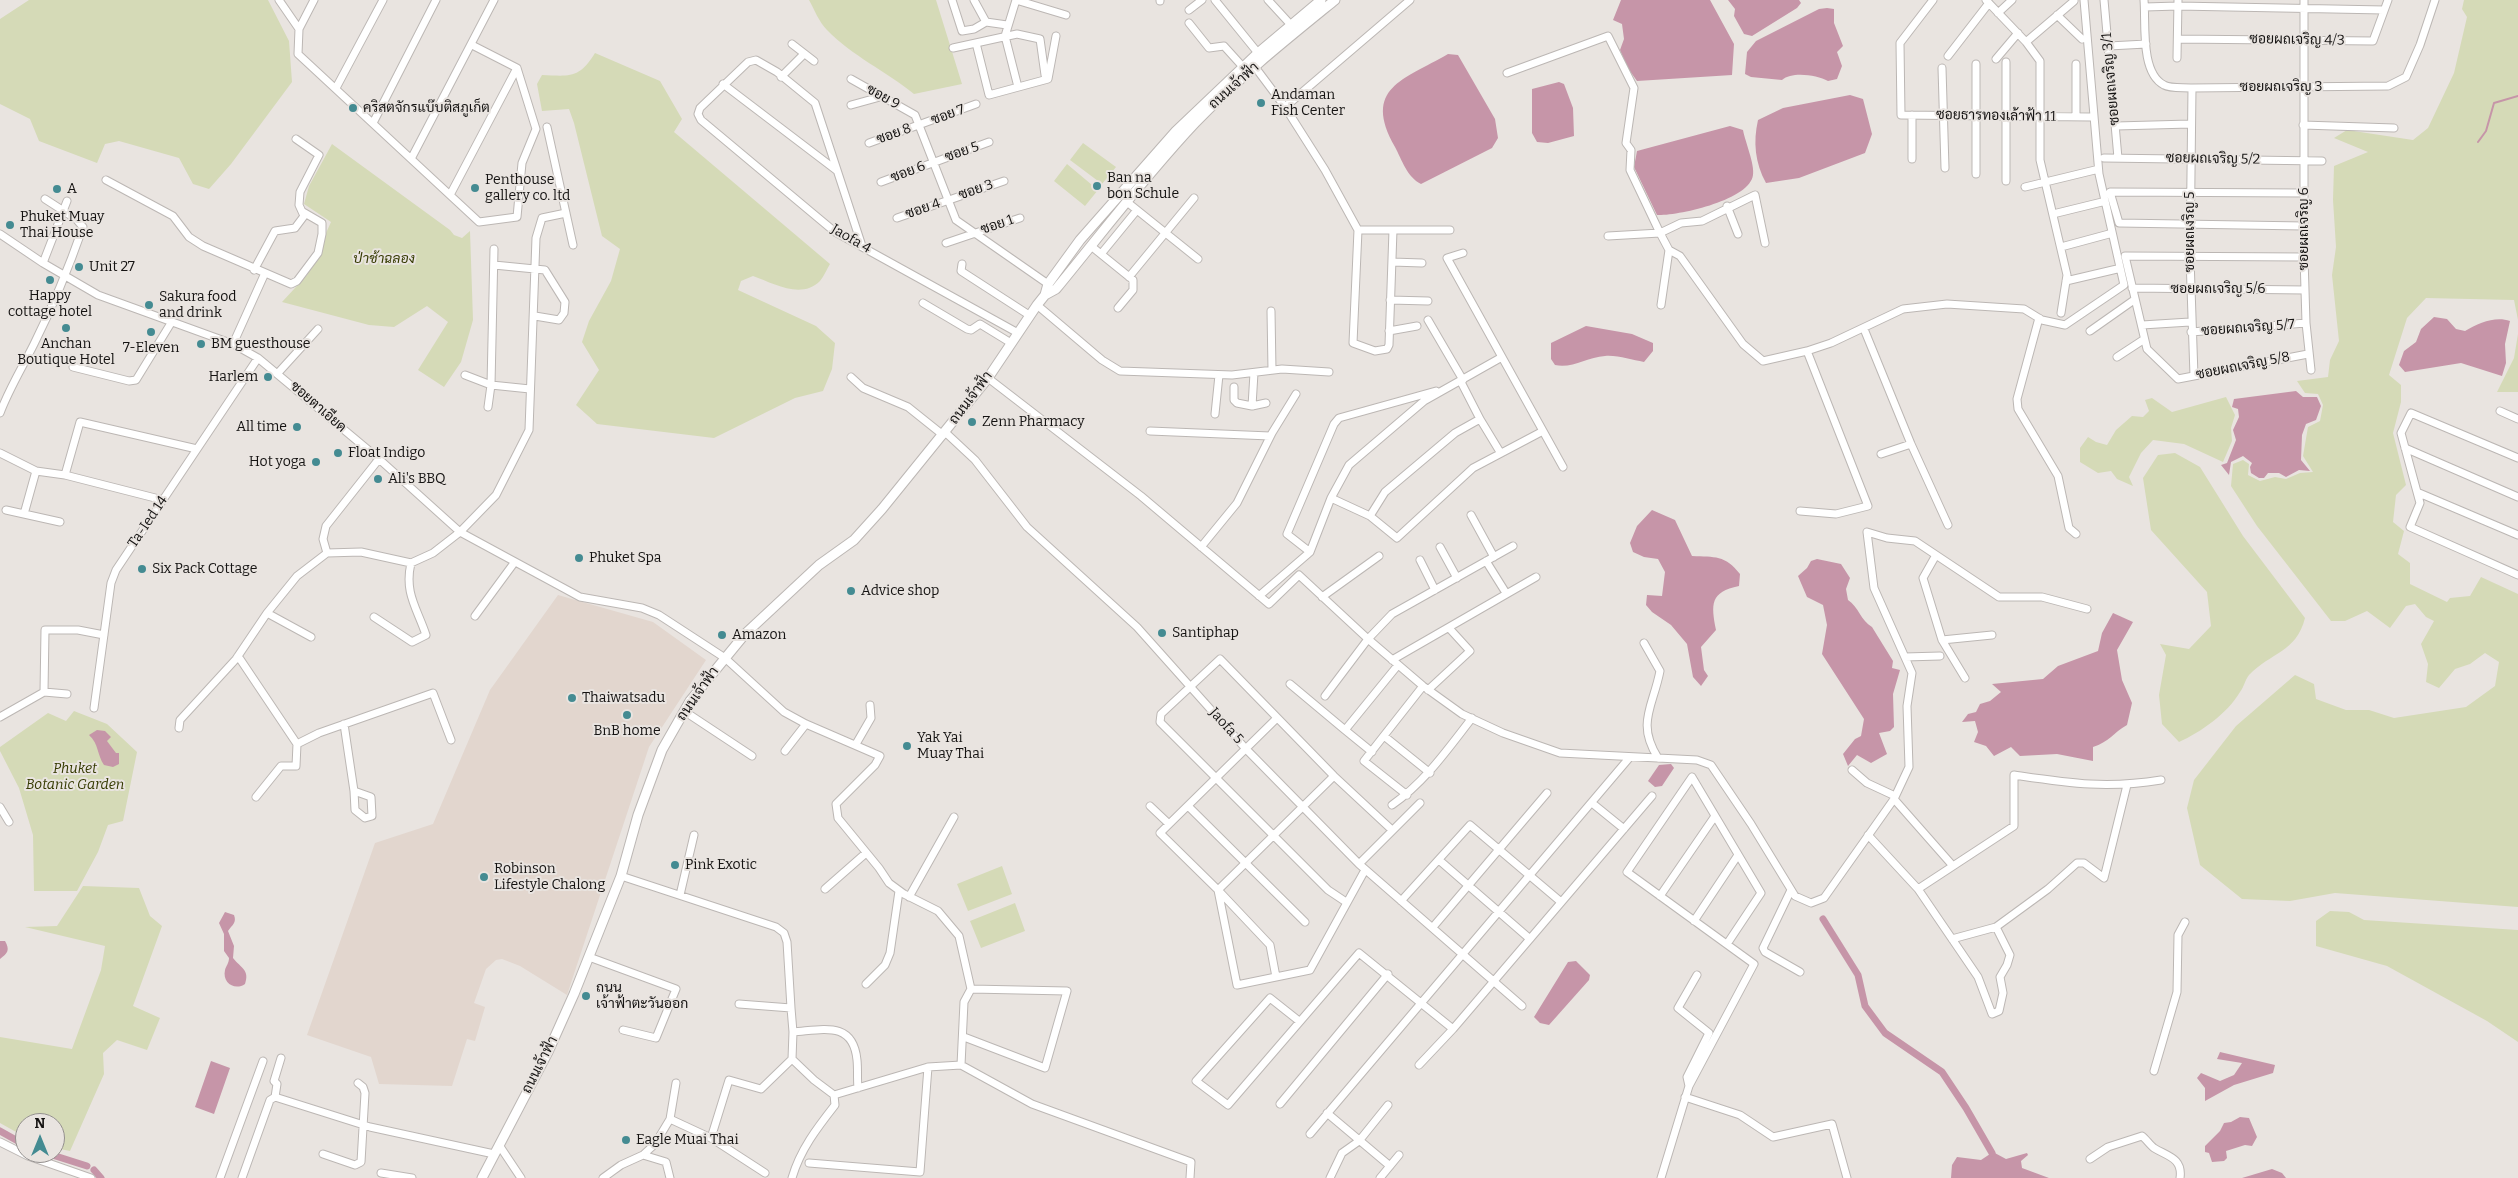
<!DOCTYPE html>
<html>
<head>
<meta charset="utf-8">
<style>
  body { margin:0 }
  #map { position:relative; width:2518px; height:1178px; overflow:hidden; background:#e9e4e0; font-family:Bitter,serif }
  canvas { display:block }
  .north { position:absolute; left:15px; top:1113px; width:50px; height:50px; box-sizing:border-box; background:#e9e4e0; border:1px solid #94908e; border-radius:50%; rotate:0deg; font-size:14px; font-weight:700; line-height:20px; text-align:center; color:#151312 }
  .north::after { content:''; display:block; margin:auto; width:18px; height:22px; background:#448b92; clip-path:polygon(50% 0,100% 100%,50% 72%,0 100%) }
</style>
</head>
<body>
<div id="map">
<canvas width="2518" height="1178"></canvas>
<div class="north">N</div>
</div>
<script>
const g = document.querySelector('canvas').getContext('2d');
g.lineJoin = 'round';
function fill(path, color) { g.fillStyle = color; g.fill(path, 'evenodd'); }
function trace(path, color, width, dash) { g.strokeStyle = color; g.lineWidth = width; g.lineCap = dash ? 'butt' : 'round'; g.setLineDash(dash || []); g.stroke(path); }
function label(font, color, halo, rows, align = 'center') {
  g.font = font + ' Bitter,Sarabun,serif'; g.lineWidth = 4; g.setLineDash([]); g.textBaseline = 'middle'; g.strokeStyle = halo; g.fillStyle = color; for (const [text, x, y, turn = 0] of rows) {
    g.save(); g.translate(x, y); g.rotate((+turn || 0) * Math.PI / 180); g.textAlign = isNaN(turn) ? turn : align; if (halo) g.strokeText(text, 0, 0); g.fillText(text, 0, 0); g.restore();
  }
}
const built = new Path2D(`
  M558,595L653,622L706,660L649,747L567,995L520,966L502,959L496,960L486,969L474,1003L485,1007L475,1041L467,1039L452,1086L379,1084L371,1057L307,1035L375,843L433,824L490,690Z`);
const green = new Path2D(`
  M29,0H268L289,41L292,82L231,164L209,189L193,184L179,158L119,141L105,144L97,163L39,141L30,119L0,104V19Z
  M809,0H936L962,84L914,94C886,71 852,56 827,30C819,22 814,9 809,0Z
  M2464,0H2518V320L2514,300L2426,298L2407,318L2389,375L2401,385V402L2393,433L2406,485L2396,495L2393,522L2404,531L2398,554L2410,563V584L2447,602L2450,598L2470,596L2481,577L2518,594V907L2335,893L2290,901L2242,899L2200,865L2187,808L2194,780L2236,726L2295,675L2314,684L2316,699L2346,710H2369L2394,718L2466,707L2495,686L2499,662L2485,653L2470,664L2455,669L2439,688L2426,682L2428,664L2421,644L2434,621L2426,617L2415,604L2406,606L2390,628L2367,611L2345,621H2331L2257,526L2231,486L2233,464L2243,460L2249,464L2248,475L2260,481L2275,477L2286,479L2300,473L2313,472L2303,456L2308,427L2320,421L2323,405L2318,394L2305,393L2297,381L2328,377L2330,360L2339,341L2332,275L2336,247L2333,200L2334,166L2368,152L2334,138L2347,130L2413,140L2428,128L2454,73L2467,17L2462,9Z
  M595,53L660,81L682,119L674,132L830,264C827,269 824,276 820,281C801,300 773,283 753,276L741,281L738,290L816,326L835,343L832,369L823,391L795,398L714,438L597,424L576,405L599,370L582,342L589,321L611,281L620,249L602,236L574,123L569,109L542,111L537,84L542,75C570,76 579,79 595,53Z
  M1083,143L1116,167L1102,184L1070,160Z
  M332,144L450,230L454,235L462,238L470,231L473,320L461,362L444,387L418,370L448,322L427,306L394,327L369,325L282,302L307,275L331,222L304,204L309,186Z
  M1067,164L1098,190L1085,206L1054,181Z
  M2518,334V392H2497L2514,358Z
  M2226,397L2235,415L2231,428L2232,441L2223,462L2184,444L2153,440L2141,453L2129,477L2133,486L2117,479L2111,471L2098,473L2080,462V448L2088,437L2096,442L2107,445L2116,430L2132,416L2143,417L2149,411L2145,400L2152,398L2172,412Z
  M2175,453L2200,467L2243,536L2305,618C2296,653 2271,652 2249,675C2245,680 2244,687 2240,692C2227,714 2201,732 2179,742L2162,724L2159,695L2166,655L2160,644L2189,649L2211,626L2207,592L2151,530L2143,478L2158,455Z
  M74,711L107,724L137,752L123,821L108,825L98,852L77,891H34L33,835L19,788L0,751V747L48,713L66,721Z
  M1002,866L1012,894L968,911L957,884Z
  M83,886L139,888L150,916L162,926L133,1006L160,1018L147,1050L117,1040L103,1053L104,1074L70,1151L55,1148V1123H25V1137L0,1123V1037L72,1049L101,970L105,946L25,927L57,926Z
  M1015,903L1025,931L981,948L970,921Z
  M2330,911L2349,912L2364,920L2518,930V1042L2487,1021L2387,966L2316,946V921Z`);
const water = new Path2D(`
  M1621,0H1710L1734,44L1732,75L1637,81L1627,67L1620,50L1624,39L1622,24L1613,20Z
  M1728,0H1799L1801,3L1797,8L1752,36L1744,34L1734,16L1735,9Z
  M1827,8L1834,9V23L1843,46L1837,52L1842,66L1837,79L1828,81C1817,75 1792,71 1782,80L1751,77L1745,74L1747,52L1756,41L1819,9Z
  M1448,54L1458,55L1495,119L1498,138L1492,148L1421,184C1407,177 1402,160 1395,147C1362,88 1403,80 1448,54Z
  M1559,82L1564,84L1573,108L1574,136L1548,143L1537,142L1532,133V89Z
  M1850,95L1863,99L1872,134L1865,153L1799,178L1766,183C1755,163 1753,142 1758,120L1783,108Z
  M1730,126L1743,130C1745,141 1755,165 1753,175C1750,200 1678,216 1657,215L1634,167L1637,151Z
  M2434,317L2447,319L2456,329L2465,331C2479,323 2495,316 2510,321L2505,344L2506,363L2502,376L2461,363L2405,372L2399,365L2404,351L2416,342L2421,329Z
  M1586,326L1632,334L1653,343V351L1644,362C1632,360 1618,355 1605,356C1587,357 1572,369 1555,365L1551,359V343Z
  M2296,391L2303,397H2317L2321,406L2316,420L2306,424L2302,435L2301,460L2310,471L2299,470L2286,477L2279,473H2268L2264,478H2259L2251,473L2250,467L2252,463L2243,456L2231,462L2229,475L2221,465L2227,463L2236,440L2233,430L2239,417L2238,409L2232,407L2234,399Z
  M1652,510L1675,520L1692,556C1715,557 1725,555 1740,574L1739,586C1710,592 1711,604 1716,630L1701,647L1704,670L1708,676L1701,686L1693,677L1687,644L1671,625L1652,612L1646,605L1647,595L1662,596L1665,572L1658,559L1644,557L1633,552L1630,543L1637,526Z
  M1817,559L1841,564L1850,578L1846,589L1848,600C1858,606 1861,621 1872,627L1893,661L1892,668L1900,670L1893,694L1894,727L1890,731L1879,733L1887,754L1871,763L1857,755L1848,766L1843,754L1855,739L1861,736L1864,719L1822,654L1827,625L1823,605L1807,597L1798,576L1807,568L1811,561Z
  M2113,613L2133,622L2117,650L2122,680L2132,703L2127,725C2113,733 2109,742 2093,747V761L2057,754L2020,756L2011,747L1994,756L1986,746L1974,742L1978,732L1975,721L1962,722L1968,714L1976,712L1980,704L1990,701L2001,692L1992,684L2043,679L2058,666L2098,651L2102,633Z
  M97,730L105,731L111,737L107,741L116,753H119V764L113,767L104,765C97,755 99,744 89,735Z
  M1671,764L1674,768L1662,786L1655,787L1648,781L1659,765Z
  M225,912L234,915C237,923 232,925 228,931L234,946L233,958C241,968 250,970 245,984C235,991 222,983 225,970C226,966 229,963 229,958L224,951V934L219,923Z
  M0,941H5C10,950 8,953 0,959Z
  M1576,961L1590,975L1589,980L1549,1025L1540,1023L1534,1017L1568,962Z
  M2220,1052L2275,1065L2273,1073L2234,1085L2205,1101V1088L2197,1078L2201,1073L2220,1081L2234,1075L2242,1063L2217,1059Z
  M211,1061L230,1068L214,1114L195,1107Z
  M2240,1117L2249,1118L2257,1137L2252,1146L2245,1145L2226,1151L2227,1158L2224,1161L2212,1162L2209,1153L2205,1152V1146L2220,1131L2224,1123L2231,1122Z
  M1993,1152L2006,1159L2027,1153L2028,1155L2021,1161L2022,1168L2049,1178H1951L1952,1165L1957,1157L1981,1160Z
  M2272,1169L2282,1173L2286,1178H2242Z`);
const stream = new Path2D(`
  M2478,142L2486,131L2494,103L2518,96`);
const canal = new Path2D(`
  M1823,919L1858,975L1865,1006L1885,1033L1942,1072L1966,1108L1992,1153
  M0,1131L25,1145
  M46,1153L87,1166
  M94,1170L101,1178`);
const minor = new Path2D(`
  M279,0L299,29L298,54L479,222L517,217L522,163L536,129L517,68L472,45
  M952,0L962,31L974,29L986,22
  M974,0L986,22L1007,25
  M1016,0L1005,36L1018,87
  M1016,0L1066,15
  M1215,0L1258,53
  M1268,0L1291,25
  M1933,0L1900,43L1901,115L2091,117
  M1986,0L2026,42L2040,61V160L2067,275L2061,313
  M2104,0L2118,158
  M2144,0C2146,23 2140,73 2164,85C2171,89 2184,87 2192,88L2388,86L2406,77L2420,45L2435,0
  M2304,0V257L2306,323L2311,370
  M1160,1V0
  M2145,7L2178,6L2384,10
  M1189,10L1202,0
  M1998,13L2012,0
  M2057,15L2082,39
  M1189,23L1209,48L1224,46L1243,67
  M299,29L314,0
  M2178,39L2373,41L2388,0
  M2026,42L2074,1
  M976,43L989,95L1048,79L1056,36
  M792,44L814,61
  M2109,46L2146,44
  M953,48L1017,34L1040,39L1045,75
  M1948,56L1989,3
  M2177,58L2178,0
  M1996,59L2018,33
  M2006,62V181
  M2076,64V117
  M1255,67L1285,107L1325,170L1358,230H1450
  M1942,68L1945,168
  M1507,73L1608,36L1634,88L1626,143L1631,150L1630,170L1660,233L1669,250L1680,256L1743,344L1763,361L1807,351L1831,343L1903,309L1947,304L2024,309L2042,320L2065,325L2124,285L2099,174L2084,0
  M781,77L804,54
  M851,79L915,115L956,220L1048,284
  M723,84L836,170
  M336,88L383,0
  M2192,88L2190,258L2194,376
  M851,105L880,97
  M1285,107L1410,0
  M373,123L436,0
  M2303,125L2394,128
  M2116,126L2190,124
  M547,127L573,245
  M869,143L976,104
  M2104,158L2322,161
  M411,159L494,0
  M1912,159V115
  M1976,174V64
  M106,180L173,216L189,237L203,246L291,284L297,281L318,253L322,234V223L303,212
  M881,182L989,142
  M2025,187L2095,170
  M450,195L517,68
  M1127,202L1198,259
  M1727,206L1738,234
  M2053,214L2102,202
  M897,218L1004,181
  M2304,226L2119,223L2110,192L2304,193
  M1358,230L1353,343L1375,351L1387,349L1389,345L1393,230
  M0,234L43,263L98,295L233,344L258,358L379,459L460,532L580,597L642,608L659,615L725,658L784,712L806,724L880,756L875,765L836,804L838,818L879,868L889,883L904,894L938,911L959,936L971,989L964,1002L961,1065
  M1608,236L1660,233L1681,223L1702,221L1755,195L1765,243
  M946,243L1020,218
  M862,246L815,103L777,72L756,60L748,62L700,108L698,114L701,120L835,232L1018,333
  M1091,246L1133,280V290L1118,308
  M2061,247L2109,234
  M1463,253L1447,258L1563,467
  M1101,254L1137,210
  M2304,257L2125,256L2147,349L2178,379L2308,354
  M1392,262L1422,263
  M43,263L67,201
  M962,264L961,271L1029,315
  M494,265L545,270L565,302L564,313L559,320L535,316
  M254,270L275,231L295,228L304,216L299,205L300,192L319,155L296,139
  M1129,277L1194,198
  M2066,281L2117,269
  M2132,288L2305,290
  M1390,300L1428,301
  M923,303L967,329L971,330L980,324L1011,343
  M1037,305L1102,360L1120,371L1232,375L1282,369L1329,372
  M1661,305L1669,250
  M1271,311L1272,370
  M2039,318L2017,399L2018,409L2058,476L2069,528L2076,534
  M1428,320L1463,380
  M2142,325L2190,322
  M1864,329L1911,444L1948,525
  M1389,331L1417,326
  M2090,331L2134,300
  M2191,332L2306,323
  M233,344L265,273
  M2117,357L2143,340
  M73,367L129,381L136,380L171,323
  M278,373L318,329
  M465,375L491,385L530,389
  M851,377L863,388L908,407L943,435
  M988,378L1141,496L1269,604L1299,575L1368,639L1423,686L1462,714L1503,733L1560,753L1697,760L1711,765L1751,824L1795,896L1811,903L1824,898L1894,799L1909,767L1907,706L1912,673L1874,588L1867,532L1887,538L1915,541L1999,597H2042L2087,609
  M1461,382L1480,419L1500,452
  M1234,387V400L1237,403L1252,406L1254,373
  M1252,406L1266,403
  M488,407L491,385L494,249
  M2500,411L2518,419
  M0,413C9,389 22,368 34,344C53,306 69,267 83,227L76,219L45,199
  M1215,414L1219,375
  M1150,431L1270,436
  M945,432L975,460L1027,527L1137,627L1246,749L1359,864L1522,1006
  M2405,448L2518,497
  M0,453L36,471L65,475
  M1881,454L1911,444
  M2518,458L2411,413L2401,433L2420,503L2410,527L2518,575
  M36,471L24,514L60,522
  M2419,493L2518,535
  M1331,498L1370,516L1397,538L1473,468L1543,431
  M163,500L65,475L80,422L197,449
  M6,510L24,514
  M1800,511L1836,514L1868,506L1807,351
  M1471,515L1494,557
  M1370,516L1385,492L1455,433L1480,419
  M1201,547L1237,503L1272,433L1296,394
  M1440,547L1457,578
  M1310,552L1287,534L1334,424L1339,418L1436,391
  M327,553L323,539L326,526L379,459
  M1936,555L1923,578L1942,640L1965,678
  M1420,560L1435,590
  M1486,561L1506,593
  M1259,596L1310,552L1331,498L1349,465L1424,401L1502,357
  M1322,597L1379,556
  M267,613L311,637
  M475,616L514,563
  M374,617L412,642L426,635C417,608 404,593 411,563
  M1942,640L1992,635
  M1644,643L1660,671C1653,707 1636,723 1658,758
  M238,656L297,744L319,733L433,693L451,740
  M1905,657L1940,656
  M1392,660L1536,577
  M1290,684L1345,730
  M1428,690L1470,651L1449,628
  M44,692L45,630H78L104,635
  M1325,696L1368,639L1392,614L1513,546
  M94,708L111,583L116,570L258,358
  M684,711L752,756
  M0,717L44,692L67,694
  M1277,718L1160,833L1218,890L1237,985L1310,970L1365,870
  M344,724L354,791L371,797L372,816L365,818L355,810L354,791
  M179,728L180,720L236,659L267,613L297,576L327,553L361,552L411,563L433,553L460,532L496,495L529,430L536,238L542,218L566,213
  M1384,736L1430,773
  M856,744L871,718L870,705
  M785,751L806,724
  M1372,752L1345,730L1398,665
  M1852,770L1867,783L1895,796
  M1407,795L1364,761L1423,686
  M256,797L281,766H296L297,744
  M1894,799L1953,866
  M1592,803L1624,829
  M1392,805C1425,782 1447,750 1472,718
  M1150,806L1169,824
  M1188,806L1305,922
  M0,807L9,822
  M1868,835L1918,889L1978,977L1992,1014L1999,1011L2003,993L2000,977L2007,965L2010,955L1996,927L1952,939
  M1439,860L1530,939
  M1359,864L1420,803
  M621,876L776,927L784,933L787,942L791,1008
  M825,889L866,853
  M1918,889L2014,826V775C2069,783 2105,789 2161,780
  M1791,890L1763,948L1765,952L1800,972
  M680,895L694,835
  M1660,896L1715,816
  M909,897L954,817
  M1401,901L1470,825L1561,902
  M1346,902L1328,890L1160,722L1161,714L1220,659L1334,776L1392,830
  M1694,921L1738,855
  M1433,927L1547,793
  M1996,927L2048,889L2077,863H2084L2104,878L2127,785
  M589,957L676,989L656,1038L623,1030
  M1276,977L1270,945L1218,890L1334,776
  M866,984L885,965L890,953L899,891
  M1299,1021L1270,998L1196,1081L1228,1105L1359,953L1453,1029
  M793,1032C822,1030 853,1020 857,1060C858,1069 857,1078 858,1088
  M964,1037L1045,1068L1067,991L971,989
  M792,1059L814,1080L834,1095L928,1067L961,1065L1032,1104L1191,1162L1190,1178
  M1419,1065L1453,1029L1652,796
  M2154,1071L2177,992L2178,935L2185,922
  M1689,1086L1687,1077L1709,1033L1678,1008L1697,975
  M275,1097L277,1084L274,1081L281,1058
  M1685,1097L1740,1115L1773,1137L1832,1124L1847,1178
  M1280,1104L1388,974
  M1327,1113L1390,1166
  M670,1119L711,1138L765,1173
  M1310,1134L1630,757
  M711,1138L729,1080L761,1089L792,1059L793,1032L791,1008L739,1004
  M0,1142L28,1156L91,1178
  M499,1145L521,1178
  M323,1154L355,1165L361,1162L365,1093L363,1087L358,1083
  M643,1155L666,1162L670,1178
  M2090,1159L2108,1147L2142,1136C2146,1139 2150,1145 2154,1148C2167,1156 2183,1158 2180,1178
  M809,1163L920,1172L928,1067
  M381,1173L412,1178
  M220,1178L263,1061
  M242,1178L270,1100L275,1097L370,1127L494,1154
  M603,1178L621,1165L643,1155L655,1144L670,1119L676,1083
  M792,1178C800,1150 817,1128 835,1105L834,1095
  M1330,1178L1342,1153L1359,1141L1388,1105
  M1380,1178L1399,1155
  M1661,1178L1689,1086L1754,964L1627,872L1692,777L1761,893L1727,944`);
const major = new Path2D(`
  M1045,295L1048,284L1080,240L1176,131L1258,53L1321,0
  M482,1178L548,1052L574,994L621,876L638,815L662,750L690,701L745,634L819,565L854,540L882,509L988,378L1037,305L1045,295L1056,289C1102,233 1146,175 1195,123C1238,78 1287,39 1335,0`);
const markers = [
  [1261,103,5,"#448b92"],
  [353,108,5,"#448b92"],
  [1097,186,5,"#448b92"],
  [475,188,5,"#448b92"],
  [57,189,5,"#448b92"],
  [10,225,5,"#448b92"],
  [79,267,5,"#448b92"],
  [50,280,5,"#448b92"],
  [149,305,5,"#448b92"],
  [66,328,5,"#448b92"],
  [151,332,5,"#448b92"],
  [201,344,5,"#448b92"],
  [268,377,5,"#448b92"],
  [972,422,5,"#448b92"],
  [297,427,5,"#448b92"],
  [338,453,5,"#448b92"],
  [316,462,5,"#448b92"],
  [378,479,5,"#448b92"],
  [579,558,5,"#448b92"],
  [142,569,5,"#448b92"],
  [851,591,5,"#448b92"],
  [1162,633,5,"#448b92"],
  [722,635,5,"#448b92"],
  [572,698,5,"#448b92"],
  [627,715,5,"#448b92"],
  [907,746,5,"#448b92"],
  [675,865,5,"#448b92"],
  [484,877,5,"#448b92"],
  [586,996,5,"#448b92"],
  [626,1140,5,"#448b92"]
];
const streetNames = [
  ["ซอยผถเจริญ 4/3",2297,40,1],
  ["ซอยผถเจริญ 3/1",2111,79,-95],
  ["ถนนเจ้าฟ้า",1234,86,-42],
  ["ซอยผถเจริญ 3",2281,87],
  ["ซอย 9",883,97,29],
  ["ซอย 7",948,115,-20],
  ["ซอยธารทองเล้าฟ้า 11",1996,116,1],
  ["ซอย 8",894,134,-20],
  ["ซอย 5",962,152,-19],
  ["ซอยผถเจริญ 5/2",2213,159,1],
  ["ซอย 6",908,172,-21],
  ["ซอย 3",976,190,-19],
  ["ซอย 4",923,209,-19],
  ["ซอย 1",997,225,-19],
  ["ซอยผถเจริญ 6",2304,229,-90],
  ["ซอยผถเงริญ 5",2190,232,-90],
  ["Jaofa 4",851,239,30],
  ["ซอยผถเจริญ 5/6",2218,289],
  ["ซอยผถเจริญ 5/7",2248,328,-4],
  ["ซอยผถเจริญ 5/8",2243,366,-11],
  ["ถนนเจ้าฟ้า",971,398,-53],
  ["ซอยตาเอียด",318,407,41],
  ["Ta-Ied 14",148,522,-56],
  ["ถนนเจ้าฟ้า",698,694,-55],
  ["Jaofa 5",1226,726,48],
  ["ถนนเจ้าฟ้า",540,1065,-63]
];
const poiNames = [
  ["Andaman",1271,95],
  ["Fish Center",1271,111],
  ["คริสตจักรแบ๊บติสภูเก็ต",363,108],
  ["Ban na",1107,178],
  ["bon Schule",1107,194],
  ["Penthouse",485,180],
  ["gallery co. ltd",485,196],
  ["A",67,189],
  ["Phuket Muay",20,217],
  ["Thai House",20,233],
  ["Unit 27",89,267],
  ["Happy",50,296,"center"],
  ["cottage hotel",50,312,"center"],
  ["Sakura food",159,297],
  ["and drink",159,313],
  ["Anchan",66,344,"center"],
  ["Boutique Hotel",66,360,"center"],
  ["BM guesthouse",211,344],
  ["7-Eleven",151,348,"center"],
  ["Harlem",258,377,"right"],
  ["Zenn Pharmacy",982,422],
  ["All time",287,427,"right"],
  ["Float Indigo",348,453],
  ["Hot yoga",306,462,"right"],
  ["Ali's BBQ",388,479],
  ["Phuket Spa",589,558],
  ["Six Pack Cottage",152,569],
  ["Advice shop",861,591],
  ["Santiphap",1172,633],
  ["Amazon",732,635],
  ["Thaiwatsadu",582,698],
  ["BnB home",627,731,"center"],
  ["Yak Yai",917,738],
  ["Muay Thai",917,754],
  ["Pink Exotic",685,865],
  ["Robinson",494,869],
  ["Lifestyle Chalong",494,885],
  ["ถนน",596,988],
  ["เจ้าฟ้าตะวันออก",596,1004],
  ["Eagle Muai Thai",636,1140]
];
const parkNames = [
  ["ป่าช้าฉลอง",384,259],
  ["Phuket",75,769],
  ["Botanic Garden",75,785]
];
fill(built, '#e2d6ce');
fill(green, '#d5dab7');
fill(water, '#c695a8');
trace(stream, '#c695a8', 2);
trace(canal, '#c695a8', 7);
trace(minor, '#bcb7b4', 9);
trace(major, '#bcb7b4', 11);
trace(minor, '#fff', 7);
trace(major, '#fff', 9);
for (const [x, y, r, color] of markers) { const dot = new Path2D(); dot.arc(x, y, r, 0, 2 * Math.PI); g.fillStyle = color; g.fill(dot); trace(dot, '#e9e4e0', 2); }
label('14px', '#151312', '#e9e4e0', streetNames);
label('14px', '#151312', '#e9e4e0', poiNames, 'left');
label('italic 14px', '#353a01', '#e9e4e0', parkNames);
</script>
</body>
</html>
